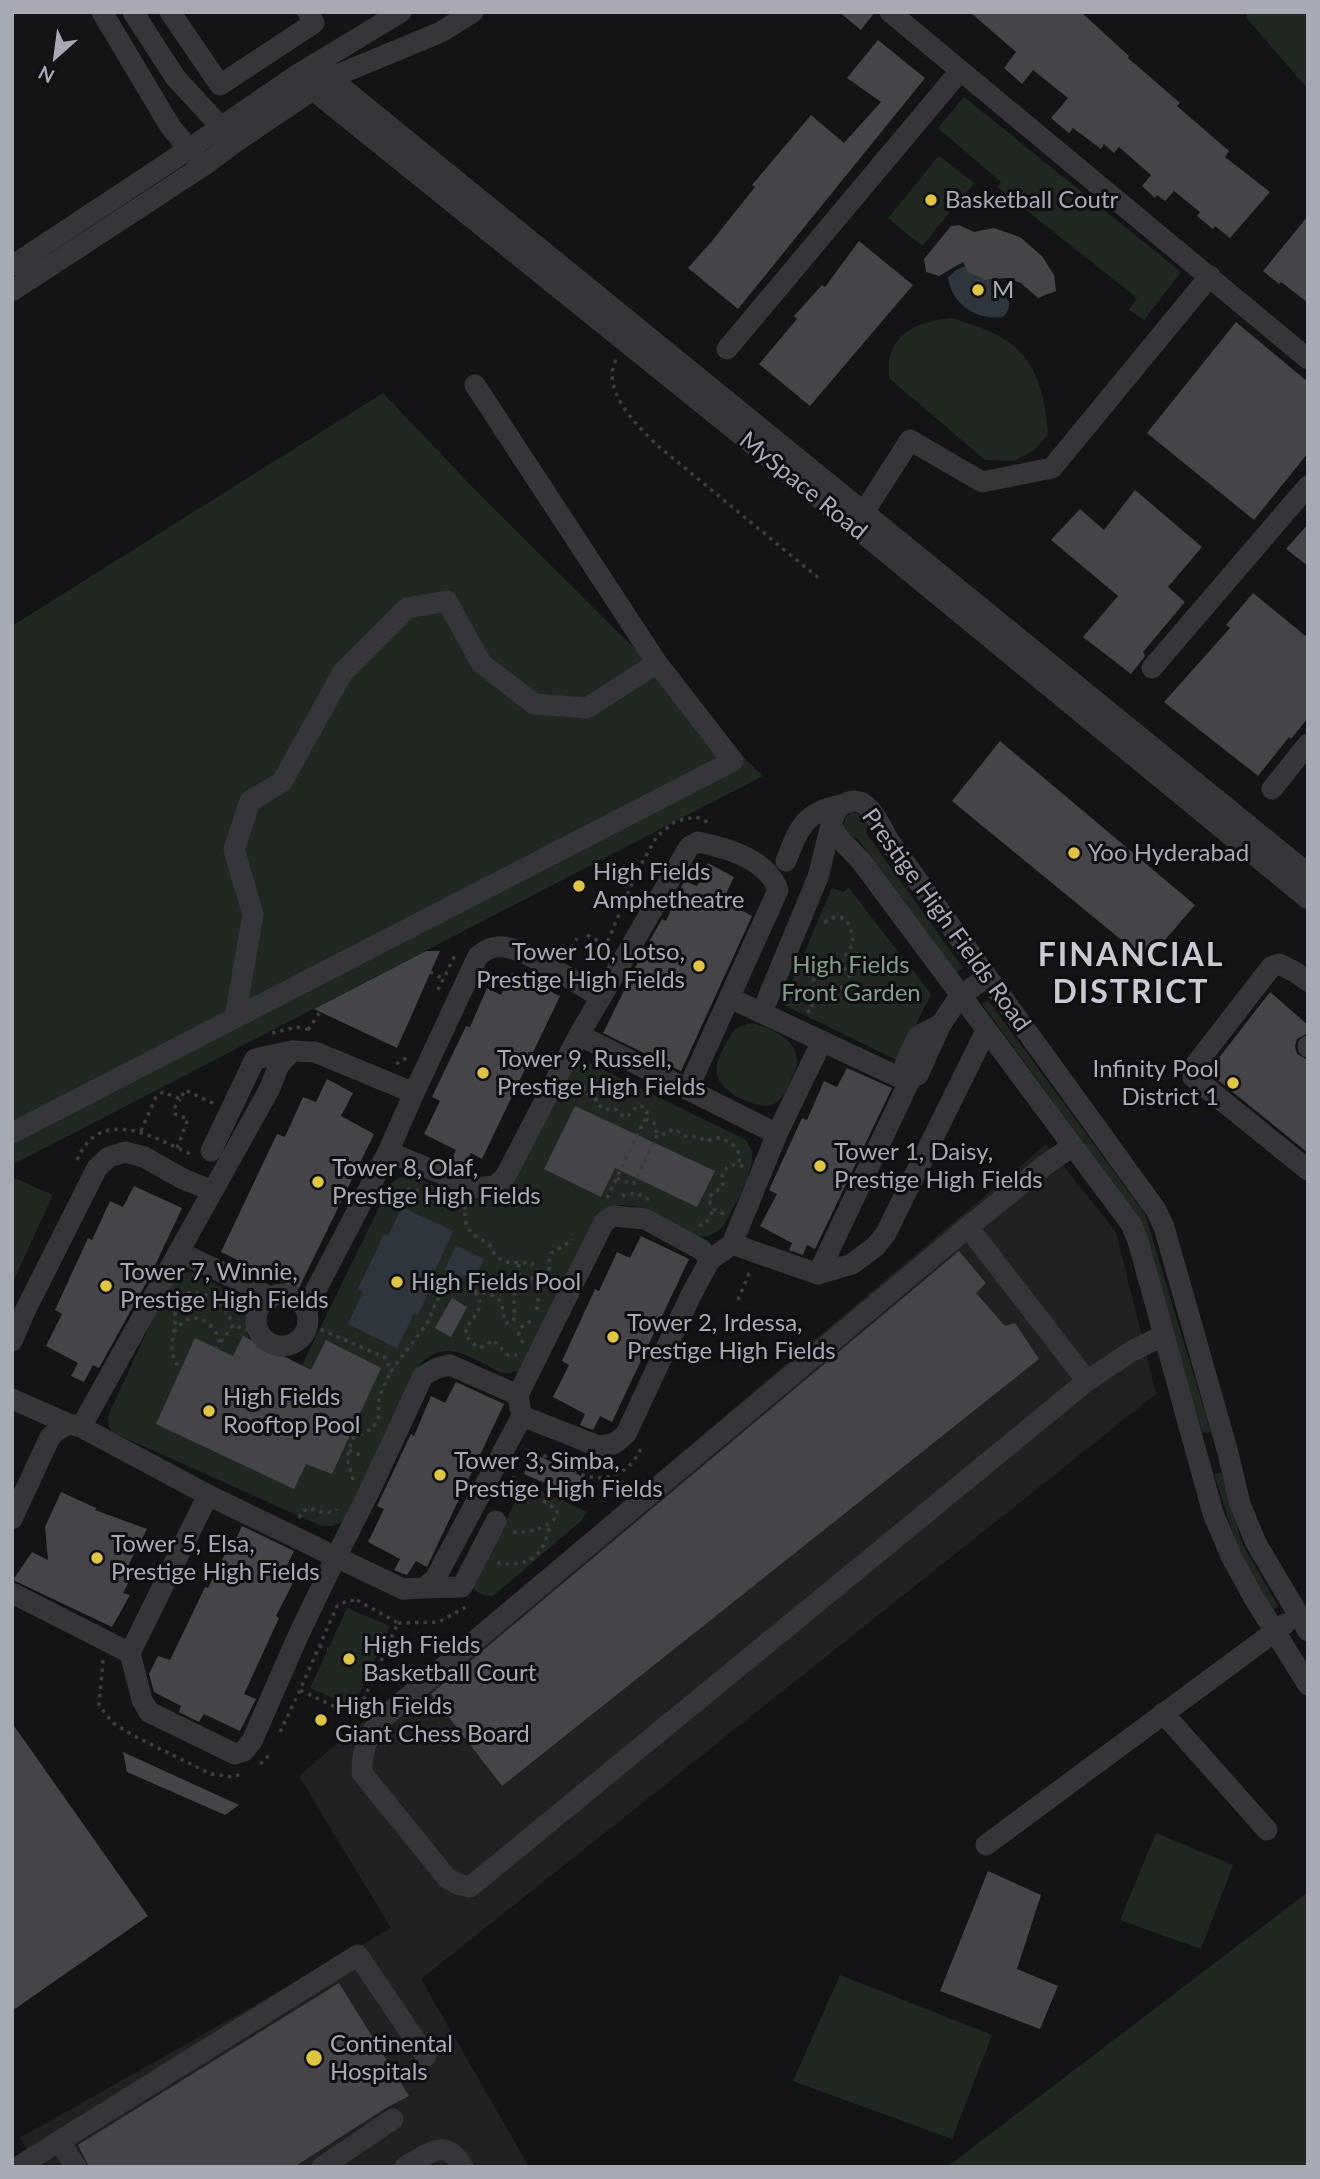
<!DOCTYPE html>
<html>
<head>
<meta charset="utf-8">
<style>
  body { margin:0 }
  #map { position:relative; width:1320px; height:2179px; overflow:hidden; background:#141416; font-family:Lato,sans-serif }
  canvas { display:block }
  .frame { position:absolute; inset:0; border:14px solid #a7a9b5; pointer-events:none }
  .north { position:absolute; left:21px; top:21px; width:70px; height:70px; -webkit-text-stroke:5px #0f0f11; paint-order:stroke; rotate:208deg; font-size:19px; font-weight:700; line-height:28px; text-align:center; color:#a7a9b5 }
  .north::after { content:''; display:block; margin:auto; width:24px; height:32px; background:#a7a9b5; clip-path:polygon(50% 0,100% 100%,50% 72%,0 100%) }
</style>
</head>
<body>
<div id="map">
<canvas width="1320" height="2179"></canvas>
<div class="frame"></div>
<div class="north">N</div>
</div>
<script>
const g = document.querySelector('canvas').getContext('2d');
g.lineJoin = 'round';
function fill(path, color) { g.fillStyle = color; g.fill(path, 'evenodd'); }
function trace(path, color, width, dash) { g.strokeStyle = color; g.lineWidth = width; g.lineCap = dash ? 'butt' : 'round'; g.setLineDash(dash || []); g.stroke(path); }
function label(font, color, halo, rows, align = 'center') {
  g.font = font + ' Lato,sans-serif'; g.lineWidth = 6; g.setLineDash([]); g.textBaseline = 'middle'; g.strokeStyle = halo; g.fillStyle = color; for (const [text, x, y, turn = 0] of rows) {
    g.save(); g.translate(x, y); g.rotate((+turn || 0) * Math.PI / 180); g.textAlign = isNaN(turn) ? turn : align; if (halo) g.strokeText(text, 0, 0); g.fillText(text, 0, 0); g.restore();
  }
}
const built = new Path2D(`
  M1046,1144L1116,1232L1156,1394L421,1979L529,2167H37L20,2138L391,1928L299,1776Z`);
const green = new Path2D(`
  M1248,12H1308V89L1246,17Z
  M964,97L1181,272L1144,320L1129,310L1137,298L997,187L1001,182L938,128Z
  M939,156L974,183L922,246L888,218Z
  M952,318C967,323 985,328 999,336C1036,356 1046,395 1048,435L1033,451L1014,461L985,460L889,378C889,371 888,363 890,356C899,327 926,321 952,318Z
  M383,393L481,496L763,776L12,1165V626Z
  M852,812L865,816L868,825L866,833L963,968L955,973L858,839L848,834L843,827L846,817Z
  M848,887L931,994L898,1061L782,1004L832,888L844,892Z
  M988,1000L1145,1214L1211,1432L1202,1433L1139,1218L982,1004Z
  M752,1023C771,1028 798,1039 797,1062C796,1070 791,1079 788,1087C785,1093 780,1101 774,1104C758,1111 720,1092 717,1075C715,1063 720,1055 725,1045C734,1029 735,1027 752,1023Z
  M581,1062L589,1063L746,1140C749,1145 752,1149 752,1155C754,1173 733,1207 725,1224C717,1234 708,1238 695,1236L633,1206L621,1205L608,1207L520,1370L510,1373H502C472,1359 447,1336 419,1365L345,1520L333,1526H321L112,1432L109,1427L108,1416L171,1279L180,1271L193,1273L244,1299L252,1310L247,1333L249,1339L302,1365L391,1183L401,1177L412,1175L458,1198L485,1200L496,1196L573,1063Z
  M12,1177L53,1195L12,1284Z
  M1221,1472L1242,1543L1278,1606L1273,1610L1237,1546L1214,1474Z
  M524,1483L587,1512L580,1522L493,1596L483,1595L473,1589Z
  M347,1608L390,1626L353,1707L310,1688Z
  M1156,1833L1233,1865L1201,1949L1120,1920Z
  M1308,1892V2167H947Z
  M840,1975L992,2035L952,2139L793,2081Z`);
const water = new Path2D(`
  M965,266C971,278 984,280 997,280C1008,290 1015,305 1003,317C977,321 951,304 948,277L956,270Z
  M402,1207L453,1231L434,1273L436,1275L418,1315L414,1314L397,1348L348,1324L363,1292L358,1289L384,1234L388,1236Z
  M456,1245L484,1259L478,1272L462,1277L445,1269Z`);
const building = new Path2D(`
  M839,12H875L861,30Z
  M970,12H1081L1129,56L1128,58L1180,103L1177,106L1229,151L1225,157L1270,192L1230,238L1215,226L1213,229L1197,216L1200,212L1174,191L1165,201L1157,195L1155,198L1142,186L1151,175L1119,147L1114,153L1104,144L1101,149L1073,128L1069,133L1051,118L1068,98L1033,70L1022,84L1004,68L1016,52Z
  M878,40L925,78L738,309L688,268L712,241L755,187L752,185L811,115L844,143L881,102L847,78Z
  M1308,216V303L1281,282L1279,284L1263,271Z
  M959,225L974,232L994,228L1020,237L1042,256L1054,275L1056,291L1038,298L1021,283L1007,278L984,280L968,272L963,262L939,276L926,272L924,259L951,226Z
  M859,241L913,285L810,406L759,364L797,319L794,316L822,285L825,287Z
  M1236,322L1308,382V453L1254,520L1147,433Z
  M1135,490L1202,547L1168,587L1185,602L1143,652L1145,656L1131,674L1083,637L1118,596L1051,540L1080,509L1104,530Z
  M1308,524V566L1286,549Z
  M1253,593L1308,638V718L1291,739L1289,737L1258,776L1164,702L1230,628L1226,625Z
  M1000,741L1195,905L1147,961L952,801Z
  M708,863L734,877L723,900L752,916L681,1071L603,1033L641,956L662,919L666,921L684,881L697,886Z
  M426,951H440L397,1048L314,1009Z
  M512,973L560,996L482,1159L471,1153L463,1168L450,1163L456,1150L424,1134L440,1101L432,1097L466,1026L470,1027L487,988L501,995Z
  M1270,992L1308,1025V1033L1297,1039L1295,1046L1297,1054L1308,1060V1153L1208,1072Z
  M847,1068L892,1088L815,1249L807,1245L803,1255L789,1250L792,1243L760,1226L777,1194L769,1190L802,1118L807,1120L824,1081L837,1087Z
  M327,1079L353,1093L341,1116L374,1134L298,1290L221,1252L277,1134L285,1137L303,1097L316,1102Z
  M575,1106L715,1171L697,1207L615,1168L601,1197L544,1169Z
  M134,1186L182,1208L150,1276L99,1368L93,1365L84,1382L71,1376L78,1363L46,1346L62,1314L55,1310L88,1238L92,1240L110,1201L123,1207Z
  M641,1236L689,1259L612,1422L600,1416L593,1430L580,1425L585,1414L553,1397L569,1365L562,1361L595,1289L599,1291L617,1252L630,1258Z
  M959,1251L986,1283L976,1293L1005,1326L1015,1323L1039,1359L502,1786L431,1694Z
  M452,1298L467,1307L451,1337L435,1328Z
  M243,1336L311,1370L326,1340L381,1368L332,1474L306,1464L294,1489L156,1424L195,1338L233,1356Z
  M456,1382L504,1404L427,1567L416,1561L407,1575L401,1573L394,1570L400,1559L368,1542L384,1509L377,1506L411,1434L414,1436L431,1396L445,1403Z
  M533,1453L587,1479L579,1498L524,1474Z
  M61,1492L96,1508L95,1510L147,1529L129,1564L133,1574L123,1593L130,1595L112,1627L13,1580L32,1552L48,1560L45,1527Z
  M242,1526L294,1551L282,1576L294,1581L276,1616L279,1618L244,1694L256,1699L240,1731L204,1714L199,1722L179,1712L181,1706L154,1692L149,1674L158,1656L170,1660L205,1587L208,1588L229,1546L232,1548Z
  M12,1723L148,1916L12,2011Z
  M123,1752L239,1805L225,1815L127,1772Z
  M988,1871L1041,1895L1017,1969L1058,1986L1040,2029L940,1991Z
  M339,1983L409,2096L386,2108L294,2167H89L78,2145Z`);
const path = new Path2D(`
  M616,360C600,390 638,427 658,446L821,580
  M587,935L606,945L637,872L657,836L676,821L696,817L710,823
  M569,956L577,938
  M430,972L442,978
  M438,990L456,953
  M807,1012L812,1010L813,981L815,977L827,976L831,982L842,988L849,984L850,978L841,962L853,944C852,926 846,908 825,922L822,921
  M308,1030L320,1012
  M272,1033L297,1027L312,1030
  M396,1064L406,1058L408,1054
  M576,1084L584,1087L585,1093L595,1098L602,1109H615L624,1117H627L637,1106L644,1107L647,1112L645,1119L654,1123L655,1130L658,1134H665L674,1129L685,1136L699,1137L705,1141C706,1141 716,1138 717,1138C730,1140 742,1149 739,1162L736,1164
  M141,1131L156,1097L163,1092L180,1099L185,1090L214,1104
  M177,1148L188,1119L175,1114L174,1109L180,1099
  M77,1160C101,1104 154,1138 193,1155
  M617,1178L631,1184L634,1183L658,1134
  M622,1196L636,1193L650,1200
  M607,1198L645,1119
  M381,1205L385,1206L389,1205C399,1175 429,1195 448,1203C455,1206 462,1207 470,1208
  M724,1214C714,1210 710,1208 709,1197L723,1186L722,1173C729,1164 734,1163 745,1167
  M699,1226L706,1223L713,1210
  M519,1264L518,1273L524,1280
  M475,1292C487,1306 474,1316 466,1328V1336L477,1347H483L493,1340L508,1355H517
  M738,1300L751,1269
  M173,1304C174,1309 176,1315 175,1321C174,1342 166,1351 181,1370
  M175,1305L188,1293C209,1291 226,1305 233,1325
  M537,1310L539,1291L549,1275V1260L551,1253L570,1242L572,1239
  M313,1326L386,1358L391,1371L428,1322L436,1302L446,1289C457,1288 494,1291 500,1301C503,1307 503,1316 506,1323L513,1322C518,1306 505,1283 531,1279L537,1272L532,1263C511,1262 499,1267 489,1244C470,1233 464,1231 465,1207
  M174,1332C177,1328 181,1323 186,1320C202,1313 218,1328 219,1344L216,1348
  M221,1342L233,1325L248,1330L258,1329
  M523,1343L519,1335V1329L532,1320
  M349,1450L364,1457
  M527,1451C558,1454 581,1489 616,1474C628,1470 637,1458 642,1446
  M353,1480L347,1458L352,1439L373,1428L378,1418L379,1397L391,1371
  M299,1518L303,1511L310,1508C320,1512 328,1515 337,1509
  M513,1532C531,1533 543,1529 557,1517V1510L515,1482L514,1476
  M497,1563C529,1567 543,1558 550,1525
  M357,1600L398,1623L363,1701L356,1713L350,1714L300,1690L337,1606L347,1601Z
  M398,1623L439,1622L466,1607
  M319,1646L328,1649
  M103,1660L99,1705L113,1723L134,1736L211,1774L233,1777L244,1773
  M280,1732L300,1690
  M260,1764L266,1759L270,1752`);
const minor = new Path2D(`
  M102,12L170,126L197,159
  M133,12L175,77L230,137
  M170,12L220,85L314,23L308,12
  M890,12L1308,359
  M316,63L330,78L1308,874
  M297,75L312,89L853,525L1308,899
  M12,266L189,149L297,75L401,12
  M12,291L203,166L234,143L330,78L441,32L473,12
  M727,349L960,71
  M864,512L910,440L982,482L1052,468L1210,276
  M1152,668L1308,486
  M1272,789L1308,744
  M786,861C799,828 804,812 841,805
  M1308,981L1295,972L1279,964L1272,966L1196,1064L1193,1077L1308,1170
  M730,998L909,1082L818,1274
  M762,1012L818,877L831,825
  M235,1017L253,914L234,850L250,801L282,782L343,672L407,608L447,601L481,663L534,704L587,708L657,663
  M579,1035L777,1134L732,1244L818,1274L852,1264L876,1246L886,1233L986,1031
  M1308,1046V1047
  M905,1064L918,1036L941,1024
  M918,1075L941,1024L960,996L987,977
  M12,1133L733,761L657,663L475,385
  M777,1134L822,1041
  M1073,1146L1045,1165L968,1227L384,1717C367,1734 362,1749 362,1773L447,1878L458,1884L470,1887L1087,1381L1132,1351L1164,1335
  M211,1151L255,1059L292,1051
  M388,1152L414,1093
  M968,1227L1087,1381
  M179,1252L253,1287L270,1298
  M256 1320a26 26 0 1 1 52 0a26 26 0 1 1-52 0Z
  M306,1309L388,1152L477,1188L495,1186L505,1177L579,1035L689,847L698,842C727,848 767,859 778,890L688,1089
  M12,1341L25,1311L97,1168L109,1157L125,1152L144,1157L183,1179L213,1191
  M12,1399L69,1424
  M520,1408L518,1395L604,1222L613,1216L645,1219L702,1250L710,1260
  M81,1427L269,1090L279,1065L292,1051L315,1052L414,1093L478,956C486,950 492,946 503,947C522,947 582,986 600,997
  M208,1495L130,1653L142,1700L149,1712L235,1754L244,1751L252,1741L298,1636L336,1557L403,1589L424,1588L435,1579L522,1416L598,1446L614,1444L626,1434L691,1295L710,1260L732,1244
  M12,1519L50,1437L59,1429L69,1424L81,1427L208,1495L336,1557L368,1494L423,1376L437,1368L450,1365L518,1395
  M424,1588L462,1587L496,1521
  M12,1593L130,1653
  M1308,1631L1256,1543L1240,1504L1228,1453L1164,1227L1156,1210L889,841C880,826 869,793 846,803C836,807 834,815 831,825L838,837L861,861L1131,1224L1138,1241L1213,1513L1231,1556L1254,1598L1308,1685
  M1163,1713L1267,1830
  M986,1845L1285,1624
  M60,2142L76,2167
  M18,2167L358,1955L426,2056
  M322,2167L393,2119
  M405,2167C428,2154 446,2136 463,2167`);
const markers = [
  [931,200,7,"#e0c542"],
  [978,290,7,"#e0c542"],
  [1074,853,7,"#e0c542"],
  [579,886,7,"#e0c542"],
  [699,966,7,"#e0c542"],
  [483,1073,7,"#e0c542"],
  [1233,1083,7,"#e0c542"],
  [820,1166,7,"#e0c542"],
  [318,1182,7,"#e0c542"],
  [397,1282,7,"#e0c542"],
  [106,1286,7,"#e0c542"],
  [613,1337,7,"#e0c542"],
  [209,1411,7,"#e0c542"],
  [440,1475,7,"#e0c542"],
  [97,1558,7,"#e0c542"],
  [349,1659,7,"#e0c542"],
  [321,1720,7,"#e0c542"],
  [314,2058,9,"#e0c542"]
];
const poiNames = [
  ["Basketball Coutr",945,200],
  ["M",992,290],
  ["Yoo Hyderabad",1088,853],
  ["High Fields",593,872],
  ["Amphetheatre",593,900],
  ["Tower 10, Lotso,",685,952,"right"],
  ["Prestige High Fields",685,980,"right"],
  ["Tower 9, Russell,",497,1059],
  ["Prestige High Fields",497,1087],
  ["Infinity Pool",1219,1069,"right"],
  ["District 1",1219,1097,"right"],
  ["Tower 1, Daisy,",834,1152],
  ["Prestige High Fields",834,1180],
  ["Tower 8, Olaf,",332,1168],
  ["Prestige High Fields",332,1196],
  ["Tower 7, Winnie,",120,1272],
  ["Prestige High Fields",120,1300],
  ["High Fields Pool",411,1282],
  ["Tower 2, Irdessa,",627,1323],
  ["Prestige High Fields",627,1351],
  ["High Fields",223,1397],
  ["Rooftop Pool",223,1425],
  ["Tower 3, Simba,",454,1461],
  ["Prestige High Fields",454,1489],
  ["Tower 5, Elsa,",111,1544],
  ["Prestige High Fields",111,1572],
  ["High Fields",363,1645],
  ["Basketball Court",363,1673],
  ["High Fields",335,1706],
  ["Giant Chess Board",335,1734],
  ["Continental",330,2044],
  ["Hospitals",330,2072]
];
const streetNames = [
  ["MySpace Road",803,486,39],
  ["Prestige High Fields Road",946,920,54]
];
const parkNames = [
  ["High Fields",851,965],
  ["Front Garden",851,993]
];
const districtNames = [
  ["FINANCIAL",1131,956],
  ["DISTRICT",1131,993]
];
fill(built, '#212023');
fill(green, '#212822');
fill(water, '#2f353d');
fill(building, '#444449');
trace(path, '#3c3c41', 3.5, [3.5, 5]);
trace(minor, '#36363a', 21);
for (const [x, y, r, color] of markers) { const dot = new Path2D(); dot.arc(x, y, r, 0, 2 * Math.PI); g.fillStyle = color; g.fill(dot); trace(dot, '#0f0f11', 2.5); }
label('24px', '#a7a9b5', '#0f0f11', poiNames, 'left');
label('24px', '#a7a9b5', '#0f0f11', streetNames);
label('24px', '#809e87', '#0f0f11', parkNames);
g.letterSpacing = '2px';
label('bold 32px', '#c8c9d1', '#0f0f11', districtNames);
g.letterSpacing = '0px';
</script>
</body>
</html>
